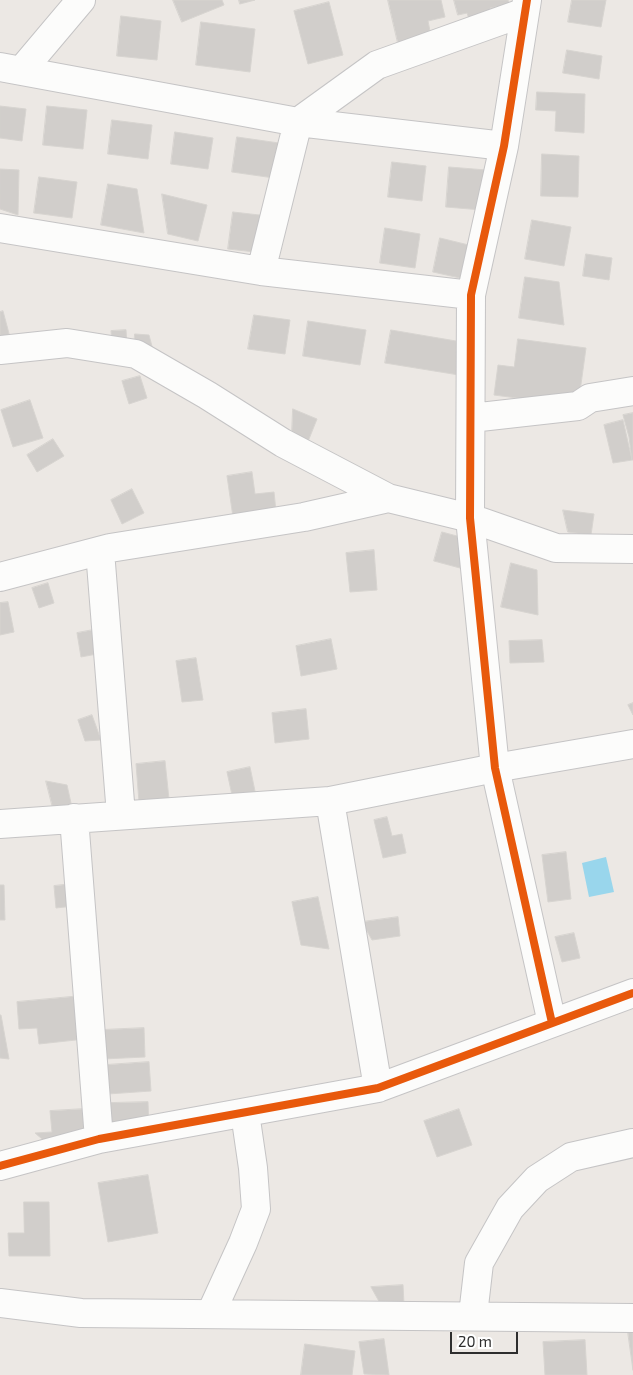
<!DOCTYPE html>
<html>
<head>
<meta charset="utf-8">
<style>
  body { margin:0 }
  #map { position:relative; width:633px; height:1375px; overflow:hidden; background:#ece8e4; font-family:"Exo 2",sans-serif }
  canvas { display:block }
  .scale { position:absolute; left:450px; top:1332px; width:68px; height:22px; box-sizing:border-box; border:2px solid #2e2e2e; border-top:0; padding-left:6px; font-size:15px; line-height:18px; white-space:nowrap; color:#2e2e2e; -webkit-text-stroke:4px #fff; paint-order:stroke }
</style>
</head>
<body>
<div id="map">
<canvas width="633" height="1375"></canvas>
<div class="scale">20 m</div>
</div>
<script>
const g = document.querySelector('canvas').getContext('2d');
g.lineJoin = 'round';
function fill(path, color) { g.fillStyle = color; g.fill(path, 'evenodd'); }
function trace(path, color, width, dash) { g.strokeStyle = color; g.lineWidth = width; g.lineCap = dash ? 'butt' : 'round'; g.setLineDash(dash || []); g.stroke(path); }
const water = new Path2D(`
  M606,857L614,892L589,897L582,863Z`);
const building = new Path2D(`
  M173,0H222L224,5L182,22Z
  M239,0H255L240,4Z
  M388,0H441L445,17L428,21L431,36L398,43Z
  M454,0H508L509,4L490,8L492,17L470,22L467,13L458,15Z
  M572,0H606L601,27L568,22Z
  M329,2L343,55L308,64L294,11Z
  M121,16L161,21L157,60L117,56Z
  M201,22L255,29L250,72L196,65Z
  M567,50L602,56L599,79L563,73Z
  M537,92L585,94L584,133L555,131L556,111L536,110Z
  M0,106L26,109L22,141L0,138Z
  M47,106L87,110L83,149L43,145Z
  M112,120L152,125L148,159L108,154Z
  M175,132L213,138L208,169L171,164Z
  M237,137L279,143L274,178L232,172Z
  M542,154L579,156L578,197L541,196Z
  M392,162L426,166L422,201L388,197Z
  M449,167L486,170L482,210L446,207Z
  M0,169L19,170L18,215L0,209Z
  M39,177L77,182L72,218L34,213Z
  M108,184L137,189L144,233L101,225Z
  M162,194L207,205L198,241L168,234Z
  M233,212L268,216L264,253L228,249Z
  M532,220L571,227L564,266L525,259Z
  M385,228L420,234L415,268L380,263Z
  M440,238L477,247L469,280L433,272Z
  M586,254L612,258L609,280L583,276Z
  M525,277L559,282L564,325L519,318Z
  M3,311L11,341L0,343V312Z
  M254,315L290,320L285,354L248,349Z
  M308,321L366,330L360,365L303,356Z
  M126,330L127,344H112L111,331Z
  M391,330L456,341L459,375L385,363Z
  M135,334L149,335L153,350L134,348Z
  M518,339L586,348L578,406L494,395L498,365L514,367Z
  M140,376L147,398L129,404L122,381Z
  M30,400L43,438L13,447L1,410Z
  M293,409L317,419L307,444L292,431Z
  M633,413V460H632L629,437L623,415Z
  M623,420L632,460L613,463L604,425Z
  M53,439L64,456L37,472L27,455Z
  M252,472L255,494L274,492L276,511L233,517L227,476Z
  M132,489L144,513L122,524L111,500Z
  M563,510L594,514L591,535L568,532Z
  M442,532L468,539L460,568L434,561Z
  M374,550L377,590L350,592L346,553Z
  M511,563L537,570L538,615L501,607Z
  M48,583L54,603L39,608L32,588Z
  M8,602L14,632L0,635V603Z
  M93,630L97,654L81,657L77,633Z
  M331,639L337,669L301,676L296,646Z
  M542,640L544,662L510,663L509,641Z
  M196,658L203,700L182,702L176,661Z
  M633,703V715L628,705Z
  M306,709L309,739L275,743L272,713Z
  M92,715L101,740L85,741L78,720Z
  M165,761L169,799L139,802L136,764Z
  M250,767L256,796L232,795L227,772Z
  M46,781L67,785L73,812L55,816Z
  M387,817L392,836L402,834L406,853L383,858L374,820Z
  M566,852L571,899L548,902L542,855Z
  M72,884L74,906L56,908L54,886Z
  M0,885H4L5,920H0Z
  M318,897L329,949L301,945L292,902Z
  M398,917L400,936L372,940L362,922Z
  M574,933L580,958L562,962L555,937Z
  M81,996L85,1039L39,1044L37,1028L19,1029L17,1002Z
  M0,1015H1L9,1059L0,1058Z
  M144,1028L145,1057L103,1059L102,1030Z
  M149,1062L151,1091L108,1094L106,1065Z
  M148,1102L149,1126L111,1127V1103Z
  M84,1109L85,1137L49,1145L35,1133L52,1132L50,1111Z
  M459,1109L472,1145L437,1157L424,1121Z
  M148,1175L158,1233L108,1242L98,1183Z
  M24,1202H49L50,1256H9L8,1233H24Z
  M403,1285L404,1304L381,1305L371,1287Z
  M628,1332L633,1333V1370Z
  M384,1339L389,1375L364,1374L359,1342Z
  M585,1340L587,1375H545L543,1342Z
  M305,1344L355,1351L352,1375H301Z`);
const minor = new Path2D(`
  M527,0L504,146L471,295L470,518L495,768L552,1023
  M0,67L298,122L504,146
  M22,70L81,0
  M0,228L261,271L471,295
  M261,271L298,122L377,65L525,12
  M0,350L67,343L136,354L207,395L283,443L388,498
  M471,418L578,406L590,398L633,391
  M100,551L121,815
  M0,577L110,548L304,517L388,498L470,518L556,548L633,549
  M330,801L378,1088
  M74,818L99,1139
  M0,824L330,801L495,768L633,744
  M0,1166L99,1139L378,1088L633,993
  M0,1303L81,1313L633,1318
  M211,1313L243,1243L256,1209L253,1168L245,1113
  M473,1315L479,1263L510,1208L537,1179L571,1157L633,1143`);
const cycleway = new Path2D(`
  M527,0L504,146L471,295L470,518L495,768L552,1023
  M0,1166L99,1139L378,1088L633,993`);
fill(water, '#99d6ec');
fill(building, '#d1cecb');
trace(building, '#d7d4d0', 1);
trace(minor, '#c5c4c5', 30);
trace(minor, '#fcfcfb', 28);
trace(cycleway, '#e8590c', 8);
</script>
</body>
</html>
